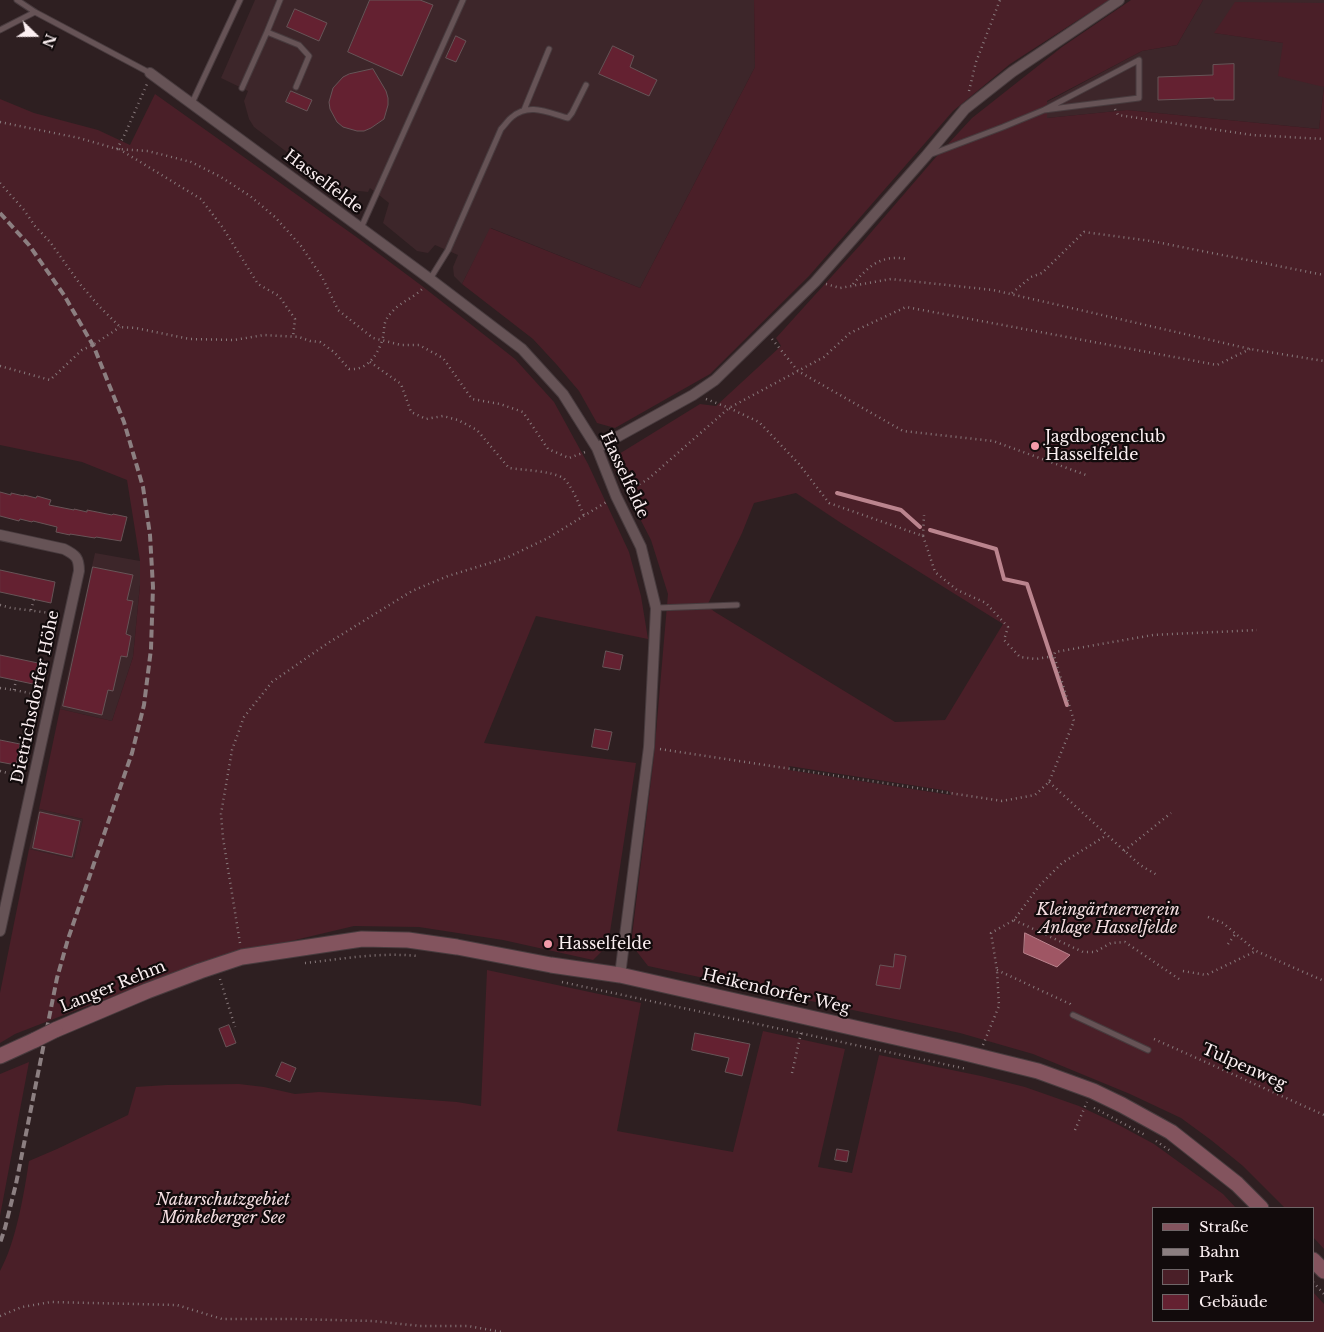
<!DOCTYPE html>
<html>
<head>
<meta charset="utf-8">
<style>
  body { margin:0 }
  #map { position:relative; width:1324px; height:1332px; overflow:hidden; background:#2e1f21; font-family:"Libre Baskerville",serif }
  canvas { display:block }
  .legend { position:absolute; left:1152px; top:1207px; width:162px; height:115px; box-sizing:border-box; background:#120b0c; border:1px solid #6f6668; margin:0; padding:6px 9px; list-style:none; font-size:15px; color:#fbeff1 }
  .legend li { display:flex; align-items:center; gap:10px; height:25px }
  .legend b { width:25px; border:1px solid #6f6668 }
  .north { position:absolute; left:10px; top:10px; width:50px; height:50px; -webkit-text-stroke:4px #120b0c; paint-order:stroke; rotate:112deg; font-size:14px; font-weight:700; line-height:20px; text-align:center; color:#fbeff1 }
  .north::after { content:''; display:block; margin:auto; width:18px; height:22px; background:#fbeff1; clip-path:polygon(50% 0,100% 100%,50% 72%,0 100%) }
</style>
</head>
<body>
<div id="map">
<canvas width="1324" height="1332"></canvas>
<ul class="legend">
<li><b style="height:6px;background:#83545e"></b>Straße</li>
<li><b style="height:6px;background:#8c7f81"></b>Bahn</li>
<li><b style="height:14px;background:#4a1f28"></b>Park</li>
<li><b style="height:14px;background:#642131"></b>Gebäude</li>
</ul>
<div class="north">N</div>
</div>
<script>
const g = document.querySelector('canvas').getContext('2d');
g.lineJoin = 'round';
function fill(path, color) { g.fillStyle = color; g.fill(path, 'evenodd'); }
function trace(path, color, width, dash) { g.strokeStyle = color; g.lineWidth = width; g.lineCap = dash ? 'butt' : 'round'; g.setLineDash(dash || []); g.stroke(path); }
function label(font, color, halo, rows, align = 'center') {
  g.font = font + ' "Libre Baskerville",serif'; g.lineWidth = 4.5; g.setLineDash([]); g.textBaseline = 'middle'; g.strokeStyle = halo; g.fillStyle = color; for (const [text, x, y, turn = 0] of rows) {
    g.save(); g.translate(x, y); g.rotate((+turn || 0) * Math.PI / 180); g.textAlign = isNaN(turn) ? turn : align; if (halo) g.strokeText(text, 0, 0); g.fillText(text, 0, 0); g.restore();
  }
}
const built = new Path2D(`
  M255,0H754L755,67L640,288L491,228L462,284L454,276L453,267L458,255L435,245L428,253L417,251L383,223L389,203L370,188L368,192L334,188L254,127L249,119L244,101L248,91L221,78Z
  M1203,0H1324V3L1215,33L1284,43L1324,87L1319,129L1127,110L1047,118V102L1142,51L1177,45Z
  M95,553L140,561V585L133,657L112,721L60,709Z
  M39,809L83,819L74,859L29,849Z`);
const green = new Path2D(`
  M754,0H1109L1010,64L953,111L809,276L710,374L615,428L597,423L579,391L557,365L533,339L462,284L490,228L640,288L755,67Z
  M1131,0H1203L1177,45L1142,51L1047,101V118L1127,110L1319,129L1324,87L1278,76L1283,43L1214,33L1235,2L1324,3V1249L1313,1237V1208H1285L1243,1166L1211,1140L1181,1118L1130,1094L1033,1054L960,1033L648,966L631,944L654,756L668,594L651,540L615,470L619,454L700,404L716,406L781,346L776,338L861,244L936,157L972,118L1062,47ZM796,493L841,523L1003,624L945,720L895,722L715,612L707,606L742,533L754,503ZM789,766L949,791L951,795L789,770Z
  M155,94L355,236L422,286L515,359L554,402L588,464L629,552L641,596L648,639L536,616L484,743L636,763L608,945L593,960L503,940L419,927L354,926L215,959L74,1011L15,1034L0,1043V993L29,849L74,859L83,819L39,809L60,709L112,721L133,657L140,585V561L127,480L82,462L0,445V99L34,113L98,130L130,145Z
  M487,970L641,1003L617,1131L733,1152L763,1031L845,1049L818,1167L852,1173L879,1055L981,1076L1025,1087L1079,1106L1115,1123L1154,1144L1223,1194L1236,1208H1153V1321H1313V1292L1324,1304V1332H0V1271C16,1242 24,1194 29,1161L57,1149L128,1115L136,1087L167,1085L239,1084L264,1087L295,1094L319,1092L457,1102L481,1106Z
  M29,1062L0,1216V1074Z`);
const water = new Path2D(`
  M1025,933L1070,955L1057,967L1024,953Z`);
const stream = new Path2D(`
  M837,493L901,510L920,527
  M930,530L996,549L1004,579L1027,584L1067,705`);
const building = new Path2D(`
  M370,0H420L433,5L402,76L348,52Z
  M295,9L327,23L319,41L287,27Z
  M456,36L466,41L456,62L446,58Z
  M613,46L634,56L630,67L657,80L649,96L599,74Z
  M1234,64V100H1214V98L1158,100V77L1213,75V65Z
  M373,69L386,91L388,98V105L384,119L371,128L364,131H357L343,127L337,122L330,109L329,102L333,88L343,77L349,74Z
  M291,91L312,100L307,111L286,102Z
  M0,492L11,495V493L24,496V495L36,498L37,496L51,500L49,505L74,510V509L87,512V510L112,515L113,514L127,517L121,541L96,537L95,538L70,534V535L56,532L57,527L33,521L32,522L20,519L19,521L0,516Z
  M93,567L133,575L127,600L133,601L126,634L131,636L127,657L121,656L113,691L108,690L102,715L63,706Z
  M0,570L55,582L51,603L0,592Z
  M606,651L623,655L620,670L603,667Z
  M0,655L38,663L33,684L0,677Z
  M595,729L612,732L608,750L592,747Z
  M0,740L20,744L16,765L0,762Z
  M40,812L80,821L72,857L33,848Z
  M895,954L906,956L900,989L876,985L880,965L893,967Z
  M229,1025L236,1043L226,1047L219,1029Z
  M695,1033L750,1044L742,1076L725,1072L729,1058L692,1050Z
  M282,1062L296,1068L290,1082L276,1076Z
  M837,1149L849,1151L847,1162L835,1160Z`);
const path = new Path2D(`
  M969,91L976,62L1000,0
  M1115,109L1118,115L1252,135L1324,139
  M0,122L79,138L117,149L148,151L191,162L221,177L250,196L275,217L301,246L322,277L338,310L373,338L401,345H419L443,358L472,399L500,404L523,412L548,449L569,458L588,451
  M117,149L125,134L147,84
  M119,149L201,199L223,228L258,284L279,296L295,319L293,337
  M0,183L24,210L35,226L50,242L80,284L98,305L120,327L136,328L190,339L234,340L264,335L299,337L310,341L320,342L334,352L349,369C366,371 377,356 382,341C386,328 381,323 392,312C400,302 414,298 423,288
  M826,284L840,288L891,279L993,290L1250,349L1324,361
  M853,284C868,267 881,254 906,259
  M1012,293L1031,277L1042,273L1084,232L1151,241L1324,275
  M772,339L798,371L903,431L993,441L1086,475
  M370,362L401,384L411,412L426,419L443,416L458,420L477,430L509,468C523,470 552,471 563,478C571,484 580,506 584,516
  M0,366L50,380L82,350L93,345L120,327
  M706,399L729,408L759,422L799,464L829,503L923,536L924,515
  M626,491L647,480L729,408L824,357L850,333L906,307L1217,365L1250,349
  M923,536L935,572L957,590L986,603L1008,627L1004,640L1020,657L1036,659L1054,656
  M0,605L11,608L58,614
  M31,610L34,599
  M0,688L14,690L40,695
  M14,690L16,680
  M660,749L1002,801L1035,795L1049,782L1074,721L1054,656L1055,652L1153,635L1257,630
  M0,771L22,777
  M1049,782L1140,865L1157,875
  M1124,851L1171,813
  M1208,917L1223,923L1256,951L1324,981
  M1014,920L1083,952H1095L1111,943L1125,942L1179,979
  M240,943L223,838L221,814L232,750L244,717L272,682L328,643L412,591L448,576L506,558L548,538L608,501
  M1228,944L1236,933
  M305,963C342,959 380,952 417,956
  M997,970L1070,1004L1071,1006
  M1183,971L1206,975L1256,951
  M220,979L235,1027
  M562,982L967,1069
  M1154,1039L1324,1115
  M983,1045L999,1006L997,970L991,933L1014,920L1039,886L1062,863L1107,835
  M792,1073L801,1033
  M1094,1108L1147,1136
  M1075,1130L1087,1102
  M1156,1141L1172,1152
  M1313,1282L1324,1294
  M0,1316L22,1307L51,1302L177,1305L222,1319H293L373,1321L420,1326H468L502,1332`);
const lane = new Path2D(`
  M17,0L35,12L150,73
  M280,0L267,32L299,45L309,56L296,87
  M0,30L35,12
  M242,88L267,32
  M192,103L240,0
  M524,110L549,49
  M929,155L1003,127L1044,110L1139,60V98L1044,110
  M361,228L463,0
  M430,279L448,250L501,129C505,125 508,120 512,117C529,102 549,113 568,118L572,113L586,85
  M656,608L737,605
  M1073,1015L1148,1050`);
const street = new Path2D(`
  M150,73L430,279L522,349L563,394L597,448L616,496L641,547L656,608L649,747L620,975
  M597,448L693,395L715,380L815,282L926,156L965,109L1012,72L1119,0
  M0,535L64,549C76,555 79,558 79,571L0,931`);
const secondary = new Path2D(`
  M55,1030L147,991L200,971L242,957L362,939L408,940L457,947L551,965L620,975L957,1051L1038,1071L1093,1091L1122,1105L1171,1132L1237,1184L1261,1208
  M0,1056L35,1040
  M1313,1260L1324,1271`);
const rail = new Path2D(`
  M0,213L29,245L64,295L94,347L124,422L143,487L150,535L153,587L151,649L144,705L132,753L68,939L57,978L16,1184L5,1228L0,1243`);
const secondaryBridge = new Path2D(`
  M35,1040L55,1030`);
const markers = [
  [1035,446,5,"#f39aa9"],
  [548,944,5,"#f39aa9"]
];
const streetNames = [
  ["Hasselfelde",323,182,37],
  ["Hasselfelde",624,475,65],
  ["Dietrichsdorfer Höhe",36,697,-78],
  ["Langer Rehm",113,987,-22],
  ["Heikendorfer Weg",776,992,13],
  ["Tulpenweg",1244,1067,24]
];
const poiNames = [
  ["Jagdbogenclub",1045,437],
  ["Hasselfelde",1045,455],
  ["Hasselfelde",558,944]
];
const parkNames = [
  ["Kleingärtnerverein",1108,910],
  ["Anlage Hasselfelde",1108,928],
  ["Naturschutzgebiet",223,1200],
  ["Mönkeberger See",223,1218]
];
fill(built, '#3d262a');
fill(green, '#4a1f28');
fill(water, '#9f5664');
trace(water, '#bb848e', 1);
trace(stream, '#bb848e', 4);
fill(building, '#642131');
trace(building, '#675457', 1);
trace(lane, '#483b3e', 7);
trace(street, '#483b3e', 12);
trace(secondary, '#483b3e', 17);
trace(path, '#887a7c', 2.5, [1, 4]);
trace(lane, '#665356', 5);
trace(street, '#665356', 10);
trace(secondary, '#83545e', 15);
trace(rail, '#8c7f81', 4, [8, 4]);
trace(secondaryBridge, '#483b3e', 17, []);
trace(secondaryBridge, '#83545e', 15);
for (const [x, y, r, color] of markers) { const dot = new Path2D(); dot.arc(x, y, r, 0, 2 * Math.PI); g.fillStyle = color; g.fill(dot); trace(dot, '#120b0c', 2); }
label('16px', '#fbeff1', '#120b0c', streetNames);
label('16px', '#fbeff1', '#120b0c', poiNames, 'left');
label('italic 16px', '#f5dee1', '#120b0c', parkNames);
</script>
</body>
</html>
